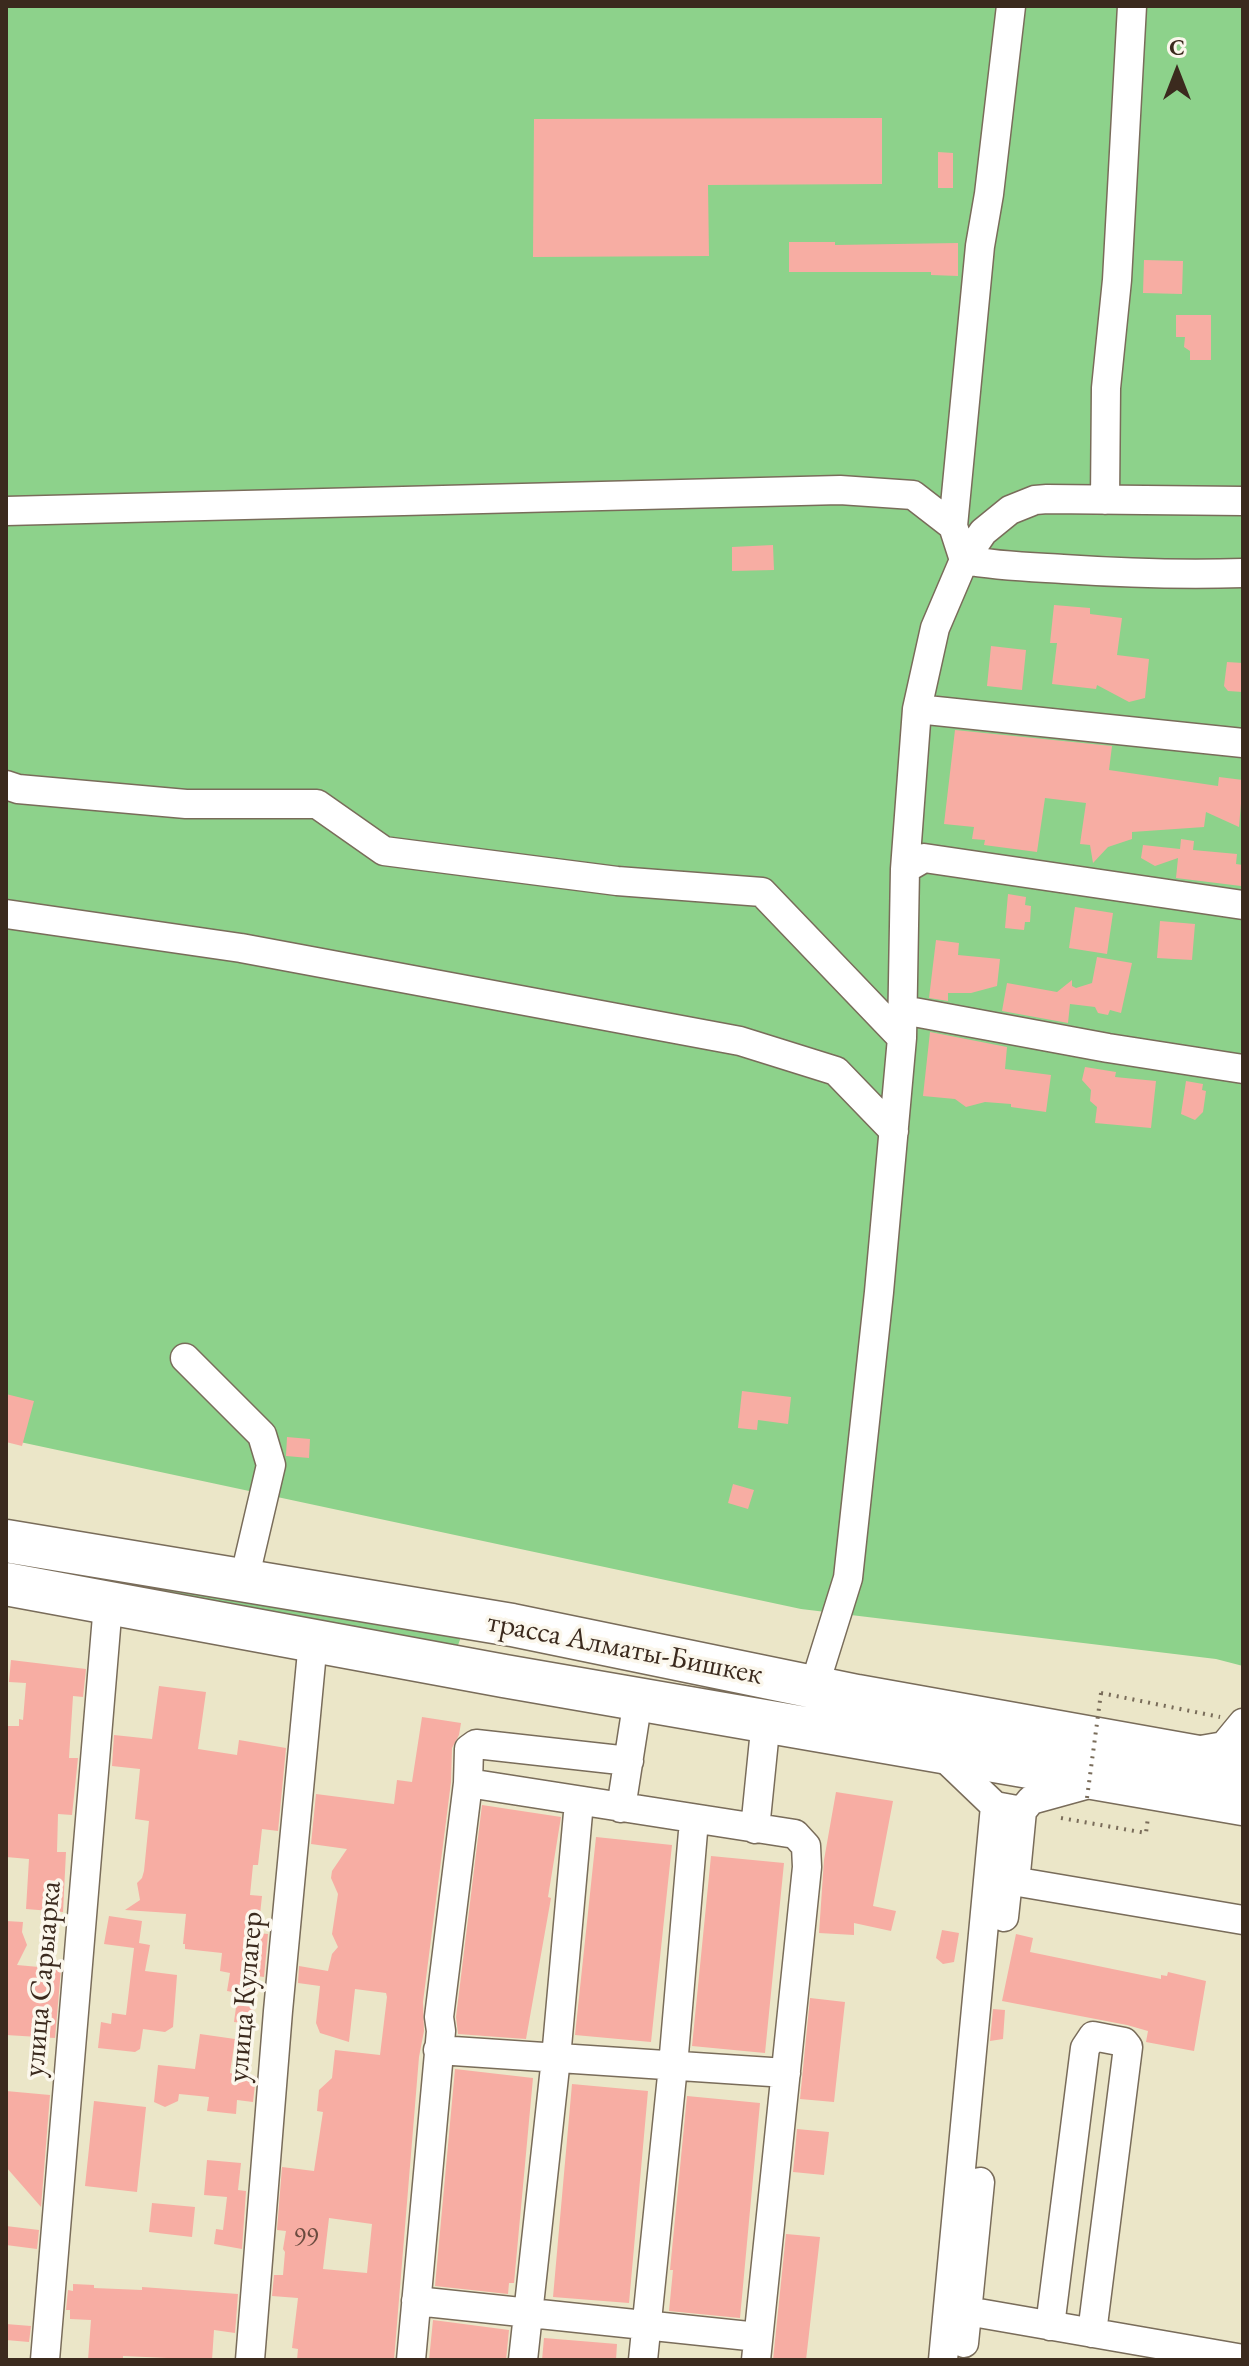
<!DOCTYPE html>
<html>
<head>
<meta charset="utf-8">
<style>
  body { margin:0 }
  #map { position:relative; width:1249px; height:2366px; overflow:hidden; background:#ebe6c8; font-family:"EB Garamond",serif }
  canvas { display:block }
  .frame { position:absolute; inset:0; border:8px solid #3b2a1e; pointer-events:none }
  .north { position:absolute; left:1137px; top:32px; width:80px; height:80px; -webkit-text-stroke:6px #fbf7ec; paint-order:stroke; rotate:0deg; font-size:22px; font-weight:700; line-height:32px; text-align:center; color:#3b2a1e }
  .north::after { content:''; display:block; margin:auto; width:28px; height:36px; background:#3b2a1e; clip-path:polygon(50% 0,100% 100%,50% 72%,0 100%) }
</style>
</head>
<body>
<div id="map">
<canvas width="1249" height="2366"></canvas>
<div class="frame"></div>
<div class="north">С</div>
</div>
<script>
const g = document.querySelector('canvas').getContext('2d');
g.lineJoin = 'round';
function fill(path, color) { g.fillStyle = color; g.fill(path, 'evenodd'); }
function trace(path, color, width, dash) { g.strokeStyle = color; g.lineWidth = width; g.lineCap = dash ? 'butt' : 'round'; g.setLineDash(dash || []); g.stroke(path); }
function label(font, color, halo, rows, align = 'center') {
  g.font = font + ' "EB Garamond",serif'; g.lineWidth = 7; g.setLineDash([]); g.textBaseline = 'middle'; g.strokeStyle = halo; g.fillStyle = color; for (const [text, x, y, turn = 0] of rows) {
    g.save(); g.translate(x, y); g.rotate((+turn || 0) * Math.PI / 180); g.textAlign = isNaN(turn) ? turn : align; if (halo) g.strokeText(text, 0, 0); g.fillText(text, 0, 0); g.restore();
  }
}
const green = new Path2D(`
  M6,6H1243V1666L1216,1659L801,1609L6,1439Z
  M6,1549L462,1634L457,1648L6,1562Z`);
const building = new Path2D(`
  M882,118V184L708,185L709,256L533,257L534,119Z
  M938,152L953,153V188H938Z
  M789,242H835V245L958,243V276L931,275V272H789Z
  M1144,260L1183,261L1182,294L1143,293Z
  M1176,315H1211V360H1190V351L1184,347L1185,337H1176Z
  M773,545L774,570L732,571V547Z
  M1054,605L1090,608V614L1122,618L1117,655L1149,659L1145,698L1129,702L1097,685L1096,689L1052,684L1057,643H1050Z
  M991,646L1026,650L1022,690L987,686Z
  M1227,662L1243,663V692L1228,691L1224,686Z
  M955,730L1112,746L1109,770L1218,786L1219,777L1243,780L1239,827L1206,812L1204,827L1132,832V839L1108,847L1093,863L1090,845L1080,844L1086,803L1045,798L1037,852L984,845L985,840L972,839L974,827L944,824Z
  M1181,839L1194,841L1193,850L1237,854L1236,864L1243,865L1241,886L1176,878L1178,858L1155,866L1141,858L1143,845L1180,849Z
  M1008,894L1026,897L1025,905L1031,906L1030,922H1025L1024,930L1005,928Z
  M1075,907L1113,913L1107,954L1069,948Z
  M1160,921L1195,924L1192,960L1157,958Z
  M936,940L959,943L958,955L1000,959L997,986L971,993H948V1001L929,998Z
  M1097,957L1132,963L1121,1013L1110,1010L1108,1015L1098,1013L1095,1007L1070,1004L1068,1023L1002,1011L1007,983L1057,992L1072,980V986L1076,988L1092,983Z
  M930,1032L1007,1047L1005,1069L1051,1075L1046,1112L1011,1107V1104L985,1102L966,1107L955,1099L923,1096Z
  M1085,1067L1116,1072L1115,1077L1156,1081L1151,1128L1095,1123L1097,1107L1090,1101L1091,1090L1082,1080Z
  M1186,1081L1203,1084L1202,1090L1206,1091L1203,1112L1195,1120L1181,1114Z
  M742,1391L791,1397L788,1424L758,1420L757,1430L738,1428Z
  M6,1394L34,1401L22,1446L6,1442Z
  M287,1437L310,1439L309,1458L286,1456Z
  M733,1484L754,1490L748,1509L728,1503Z
  M11,1660L86,1669L83,1697L73,1696L69,1758H78L72,1815L58,1814L57,1852H66L63,1912L26,1909L29,1859L6,1857V1726H19V1719L23,1720L26,1683L9,1682Z
  M159,1686L206,1692L198,1749L237,1755L239,1740L286,1748L278,1831L262,1829L258,1865H253L250,1895L262,1896L258,1933L268,1934L264,1977L257,1976L252,2024L234,2022L238,1993L227,1991L230,1973L220,1971L222,1953L185,1949V1944H183L186,1914L125,1910L140,1900L137,1883L142,1878L144,1871L149,1821L135,1819L140,1769L112,1766L114,1735L152,1739Z
  M422,1717L461,1723L459,1735L452,1748L451,1782L423,2002L424,2031L419,2057L394,2360H297L298,2349L292,2348L298,2298L272,2296L274,2275H283L285,2252L283,2249L286,2231L277,2230L282,2167L314,2171L323,2112L317,2111L319,2090L332,2078L335,2050L380,2055L387,1997L386,1993L355,1989L349,2042L320,2033L316,2023L320,1986L298,1983L299,1966L328,1971L332,1954L338,1947L332,1934L338,1894L331,1878L332,1871L347,1849L311,1844L316,1794L394,1804L397,1780L412,1782ZM329,2218L372,2224L367,2273L323,2269Z
  M836,1792L893,1801L873,1906L896,1911L891,1931L854,1923V1935L819,1933L824,1860Z
  M482,1805L561,1817L548,1897L551,1898L526,2039L458,2034L456,2017Z
  M596,1837L672,1845L651,2042L575,2035Z
  M711,1856L784,1863L765,2053L692,2046Z
  M109,1916L142,1921L139,1943L150,1945L145,1971L177,1975L173,2027L165,2032L143,2029L140,2049L135,2052L98,2048L101,2022L111,2024L112,2013L126,2015L134,1948L104,1944Z
  M6,1921L23,1922L22,1932L27,1945L17,1965L61,1969L55,2038L6,2035Z
  M942,1930L959,1933L954,1962L943,1964L936,1958Z
  M1016,1934L1033,1938L1030,1952L1161,1979V1975L1167,1976L1168,1972L1206,1981L1194,2051L1146,2042L1148,2031L1127,2025L1002,2001Z
  M810,1998L845,2002L834,2102L800,2099Z
  M993,2009L1005,2010L1003,2039L990,2041Z
  M200,2034L235,2039L230,2073L256,2076L253,2102L237,2100L236,2114L207,2111L209,2097L179,2094L178,2101L165,2107L154,2102L158,2065L195,2069Z
  M455,2069L533,2078L514,2283H509L508,2294L435,2286Z
  M572,2084L648,2091L629,2303L553,2297Z
  M6,2091L50,2095L41,2207L6,2167Z
  M687,2096L760,2103L740,2318L669,2311L673,2270H670Z
  M94,2101L146,2107L137,2192L85,2186Z
  M797,2129L829,2132L824,2175L793,2172Z
  M207,2160L241,2163L238,2190L246,2191L242,2249L214,2244L216,2229L223,2230L227,2197L204,2195Z
  M152,2203L195,2207L192,2237L149,2232Z
  M6,2226L39,2230L37,2249L6,2245Z
  M786,2234L820,2237L806,2360H773Z
  M73,2284L94,2285V2288L142,2290V2287L238,2294L235,2333L214,2330L212,2360L123,2356V2360H88L91,2320L70,2319V2310H66L68,2290L73,2291Z
  M433,2320L509,2330L506,2360H429Z
  M6,2324L31,2326L29,2342L6,2340Z
  M544,2338L617,2344L616,2360H542Z`);
const path = new Path2D(`
  M1101,1693L1220,1717
  M1061,1818L1146,1833L1148,1817`);
const minor = new Path2D(`
  M1105,500L1106,388L1117,280L1132,6
  M6,511L840,490L913,495L953,526L964,560C997,566 1030,567 1063,569C1123,573 1183,575 1243,573
  M953,526L980,246L989,194L1011,6
  M917,709L1243,743
  M6,785L18,789L186,804H317L384,851L617,881L762,892L902,1038
  M905,869L924,858L1243,905
  M6,914L241,948L740,1041L836,1071L894,1131
  M903,1010L1108,1048L1243,1069
  M185,1358L262,1435L271,1465L244,1580
  M814,1687L848,1578L879,1292L902,1038L905,869L917,709L935,628L964,560L983,532L1010,510L1035,500L1047,499L1243,501
  M1195,1751L1224,1746L1243,1723
  M938,1755L947,1760L995,1806L1022,1811L1031,1800L1089,1784
  M468,1783L795,1834L806,1846L807,1867L756,2360
  M621,1808L638,1699
  M755,1829L766,1720
  M995,1878L1243,1920
  M1004,1917L1008,1880L1016,1873L1022,1811
  M438,2050L786,2073
  M416,2301L758,2337
  M967,2311L1243,2359
  M1050,2326L1085,2048L1093,2036L1124,2042L1128,2047L1092,2333
  M964,2343L980,2182
  M45,2360L108,1604
  M250,2360L278,2011L313,1641
  M411,2360L441,2031L439,2017L468,1783L469,1749L476,1744L629,1761
  M523,2360L556,2058L579,1802
  M643,2360L673,2066L694,1820
  M943,2360L995,1806`);
const highway = new Path2D(`
  M6,1541L512,1625L857,1696L1243,1765
  M6,1584L504,1676L1243,1804`);
const pathBridge = new Path2D(`
  M1087,1798L1101,1693`);
const numberNames = [
  ["99",306,2239]
];
const streetNames = [
  ["трасса Алматы-Бишкек",625,1649,11],
  ["улица Сарыарка",43,1979,-85],
  ["улица Кулагер",246,1997,-85]
];
fill(green, '#8dd28b');
fill(building, '#f7ada3');
trace(minor, '#796c5a', 31);
trace(highway, '#796c5a', 45);
trace(path, '#796c5a', 4, [2, 6]);
trace(minor, '#fff', 28);
trace(highway, '#fff', 42);
trace(pathBridge, '#796c5a', 4, [2, 6]);
label('26px', '#6a4b3f', null, numberNames);
label('30px', '#3b2a1e', '#fbf7ec', streetNames);
</script>
</body>
</html>
